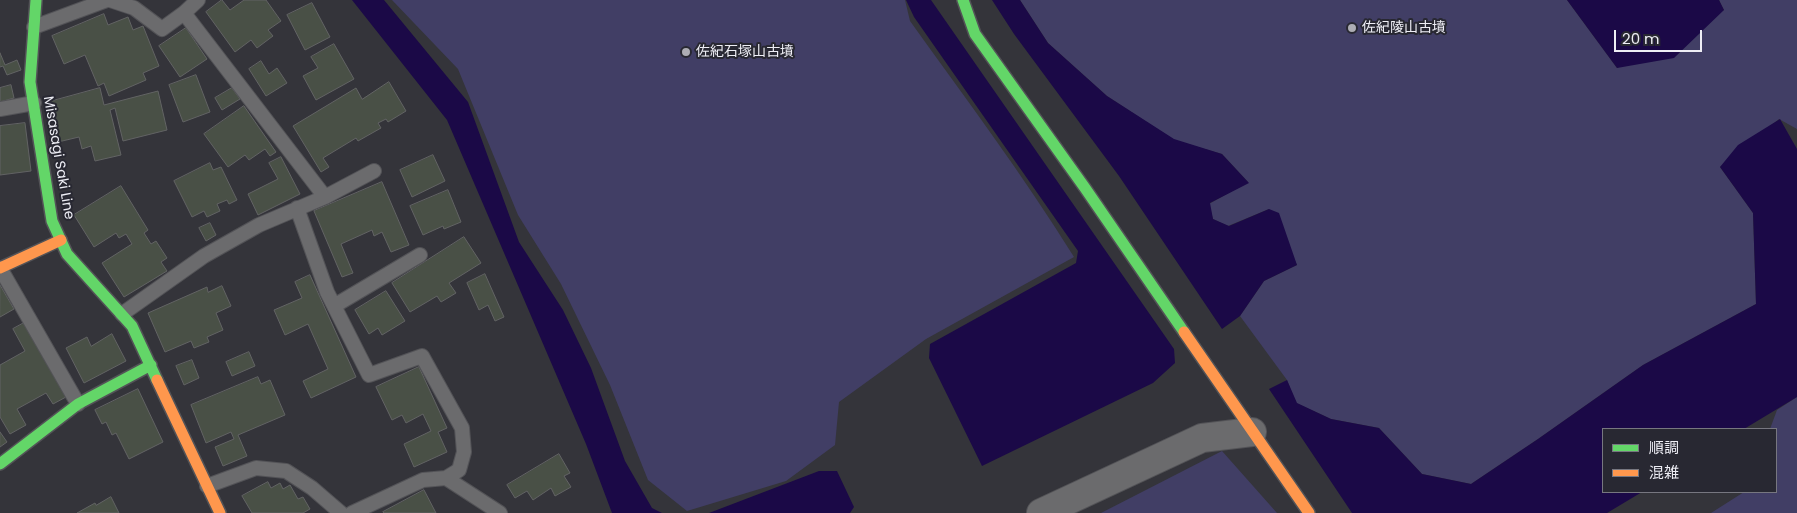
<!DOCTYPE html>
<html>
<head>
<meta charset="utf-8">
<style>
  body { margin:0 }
  #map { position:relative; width:1797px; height:513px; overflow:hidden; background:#34343a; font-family:Poppins,"Noto Sans JP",sans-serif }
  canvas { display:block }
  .legend { position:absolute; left:1602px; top:428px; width:175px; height:65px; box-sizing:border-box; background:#282832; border:1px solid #777780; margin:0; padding:6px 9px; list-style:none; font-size:15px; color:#eeeef5 }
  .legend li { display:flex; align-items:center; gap:10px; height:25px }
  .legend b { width:25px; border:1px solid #777780 }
  .scale { position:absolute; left:1614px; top:30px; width:88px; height:22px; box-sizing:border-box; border:2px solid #eeeef5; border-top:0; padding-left:6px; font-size:15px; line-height:18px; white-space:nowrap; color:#eeeef5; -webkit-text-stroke:4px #282832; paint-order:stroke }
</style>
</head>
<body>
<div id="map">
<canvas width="1797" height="513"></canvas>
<ul class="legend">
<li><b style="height:6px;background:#63d668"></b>順調</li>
<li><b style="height:6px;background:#ff974d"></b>混雑</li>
</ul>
<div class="scale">20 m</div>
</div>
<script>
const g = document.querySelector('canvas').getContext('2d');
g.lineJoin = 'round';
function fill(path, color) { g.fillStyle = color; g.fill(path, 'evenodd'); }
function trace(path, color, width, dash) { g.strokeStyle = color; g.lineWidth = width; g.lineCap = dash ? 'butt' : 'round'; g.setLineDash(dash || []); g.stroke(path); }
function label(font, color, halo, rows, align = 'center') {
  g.font = font + ' Poppins,"Noto Sans JP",sans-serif'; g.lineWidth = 4; g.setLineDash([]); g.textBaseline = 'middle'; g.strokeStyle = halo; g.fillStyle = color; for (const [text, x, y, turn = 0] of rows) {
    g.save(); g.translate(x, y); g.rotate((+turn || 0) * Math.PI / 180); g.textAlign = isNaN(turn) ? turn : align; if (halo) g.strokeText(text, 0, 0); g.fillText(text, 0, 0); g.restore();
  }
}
const green = new Path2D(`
  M392,0H905L910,21C966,99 1023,175 1074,257L926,339L839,402L835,445L786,481L687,511L648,480L610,385L561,284L518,215L458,69Z
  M1020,0H1567L1617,68L1724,10L1719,0H1797V129L1779,119L1720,167L1753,213L1756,304L1643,365L1538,439L1471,484L1422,474L1379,428L1331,419L1296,403L1287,380L1240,316L1264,281L1297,265L1269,209L1228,226L1213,219L1209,204L1248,182L1222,154L1174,140L1107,96L1048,43Z
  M1797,397V513H1711L1744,492H1776V429H1770L1777,410Z
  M1222,451L1277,513H1101Z`);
const water = new Path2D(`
  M352,0H384L468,102L519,242L563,310L591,368L625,461L652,508L662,513H612L586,444L447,120Z
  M906,0H931L1174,349L1175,363L1153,383L982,466L929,358L930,344L1076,263L1078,251L914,17Z
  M992,0H1020L1048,43L1107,96L1174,139L1222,154L1249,183L1210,203L1213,219L1229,226L1269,209L1279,213L1297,265L1264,281L1240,316L1222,329L1119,176L1014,34Z
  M1567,0H1719L1724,10L1674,58L1617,68Z
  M1780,119L1797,149V397L1744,429H1603V492H1642L1607,513H1352L1269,389L1287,380L1297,403L1331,419L1379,428L1422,474L1471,484L1538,439L1643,365L1756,304L1753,213L1720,167L1738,145Z
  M819,471H837L854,507L850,513H709Z`);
const building = new Path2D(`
  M222,0L230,10L244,0H266L281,21L268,30L273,36L257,48L251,40L235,52L206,12Z
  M312,3L330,37L305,50L287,15Z
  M104,14L108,25L128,17L133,30L143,26L159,66L143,73L146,80L109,96L104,83L98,86L85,55L64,64L52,36Z
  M186,28L207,59L180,77L159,46Z
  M334,44L354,79L316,100L303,76L318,68L311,57Z
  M0,53L5,65L17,60L21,70L7,75L3,66L0,67Z
  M261,61L269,74L277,68L287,83L266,96L249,69Z
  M196,75L210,112L183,122L169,85Z
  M389,82L406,111L388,122L386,119L378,123L381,128L358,141L356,138L323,158L329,167L321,172L293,126L356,88L362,99Z
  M11,85L14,98L0,102V88Z
  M100,88L104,105L158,91L167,130L123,141L115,108L110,110L121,155L95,161L91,146L82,149L79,137L58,142L49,102Z
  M232,88L240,99L222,110L215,98Z
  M244,106L276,152L270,156L265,149L249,160L245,155L228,167L204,134Z
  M25,123L31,171L0,175V126Z
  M433,155L445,181L412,197L400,170Z
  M281,157L300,194L258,215L248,194L278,179L269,163Z
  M210,163L213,170L221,167L237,200L229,204L227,200L217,204L220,211L207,217L204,211L192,217L174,181Z
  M382,182L409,245L391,252L382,232L374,236L372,230L341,244L353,273L342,277L314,211Z
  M121,186L148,230L144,233L151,244L156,241L167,258L161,262L167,271L124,297L102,263L132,244L126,234L119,238L116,233L94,247L74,215Z
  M448,190L461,222L444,229L443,226L423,235L410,206Z
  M210,223L216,235L206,241L199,228Z
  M464,237L481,263L449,283L456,293L441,302L437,296L410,312L392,283Z
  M485,274L504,317L495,321L488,305L479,310L467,283Z
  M310,275L356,377L311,398L303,381L328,369L308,324L285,335L274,310L302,298L295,282Z
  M0,285L14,309L0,317Z
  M222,286L231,306L216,313L223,330L207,337L209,342L194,348L191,341L165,352L148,313L207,287L208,292Z
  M386,291L405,321L382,335L378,328L369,334L355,310Z
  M24,323L66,397L53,404L46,393L17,409L26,425L10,434L0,417V365L25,351L13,329Z
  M112,334L126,361L84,383L66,348L87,337L91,346Z
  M249,352L255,366L232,376L226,362Z
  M192,360L199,378L184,385L176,366Z
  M419,367L447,428L438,432L447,452L414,467L404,444L431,431L423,414L406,423L402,415L392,420L376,387Z
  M258,377L261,384L270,380L285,415L238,435L247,456L223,466L215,447L234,439L231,432L206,443L191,405Z
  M138,389L163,442L129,459L116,433L112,435L106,422L102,424L95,410Z
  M0,432L7,442L0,447Z
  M559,454L570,473L564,476L571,487L555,496L551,488L533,500L527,491L515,498L507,485Z
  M268,482L271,488L280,483L283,489L290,485L298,499L303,497L310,509L303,513H252L242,496Z
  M424,490L436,513H384L383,512Z
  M111,497L119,513H77L95,503L96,505Z`);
const lane = new Path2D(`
  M110,0L134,8L162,29L184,13L198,0
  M184,13L325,197
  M34,27L107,0
  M0,109L34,103
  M297,208L327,292L369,375L422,356L462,428L464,452L459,470L446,478L423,480L352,513
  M0,268L78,404
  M334,306L420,255
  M122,314L204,256L259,225L325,197L374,171
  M446,478L500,513
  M207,486L256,468L286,471L312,488L341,513`);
const street = new Path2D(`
  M1041,513L1202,438L1252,432`);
const fast = new Path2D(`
  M36,0L30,82L52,221L67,254L132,326L157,380
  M963,0L975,34L1085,188L1184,332
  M0,464L78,404L151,365`);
const slow = new Path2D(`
  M0,268L61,240
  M1184,332L1309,513
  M157,380L220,513`);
const markers = [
  [1352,28,5,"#adadb4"],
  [686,52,5,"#adadb4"]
];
const poiNames = [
  ["佐紀陵山古墳",1362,28],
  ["佐紀石塚山古墳",696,52]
];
const streetNames = [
  ["Misasagi Saki Line",58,158,80]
];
fill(green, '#413e65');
fill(water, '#1b0947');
fill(building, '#495046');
trace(building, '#626364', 1);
trace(lane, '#535357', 16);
trace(street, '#535357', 30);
trace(fast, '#535357', 14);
trace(slow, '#535357', 14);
trace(lane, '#6b6b6d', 14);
trace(street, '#6b6b6d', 28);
trace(fast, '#63d668', 11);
trace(slow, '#ff974d', 11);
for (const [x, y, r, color] of markers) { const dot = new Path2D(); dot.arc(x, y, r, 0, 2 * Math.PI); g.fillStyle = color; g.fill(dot); trace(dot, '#282832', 2); }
label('14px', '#eeeef5', '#282832', poiNames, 'left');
label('14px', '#eeeef5', '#282832', streetNames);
</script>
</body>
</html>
